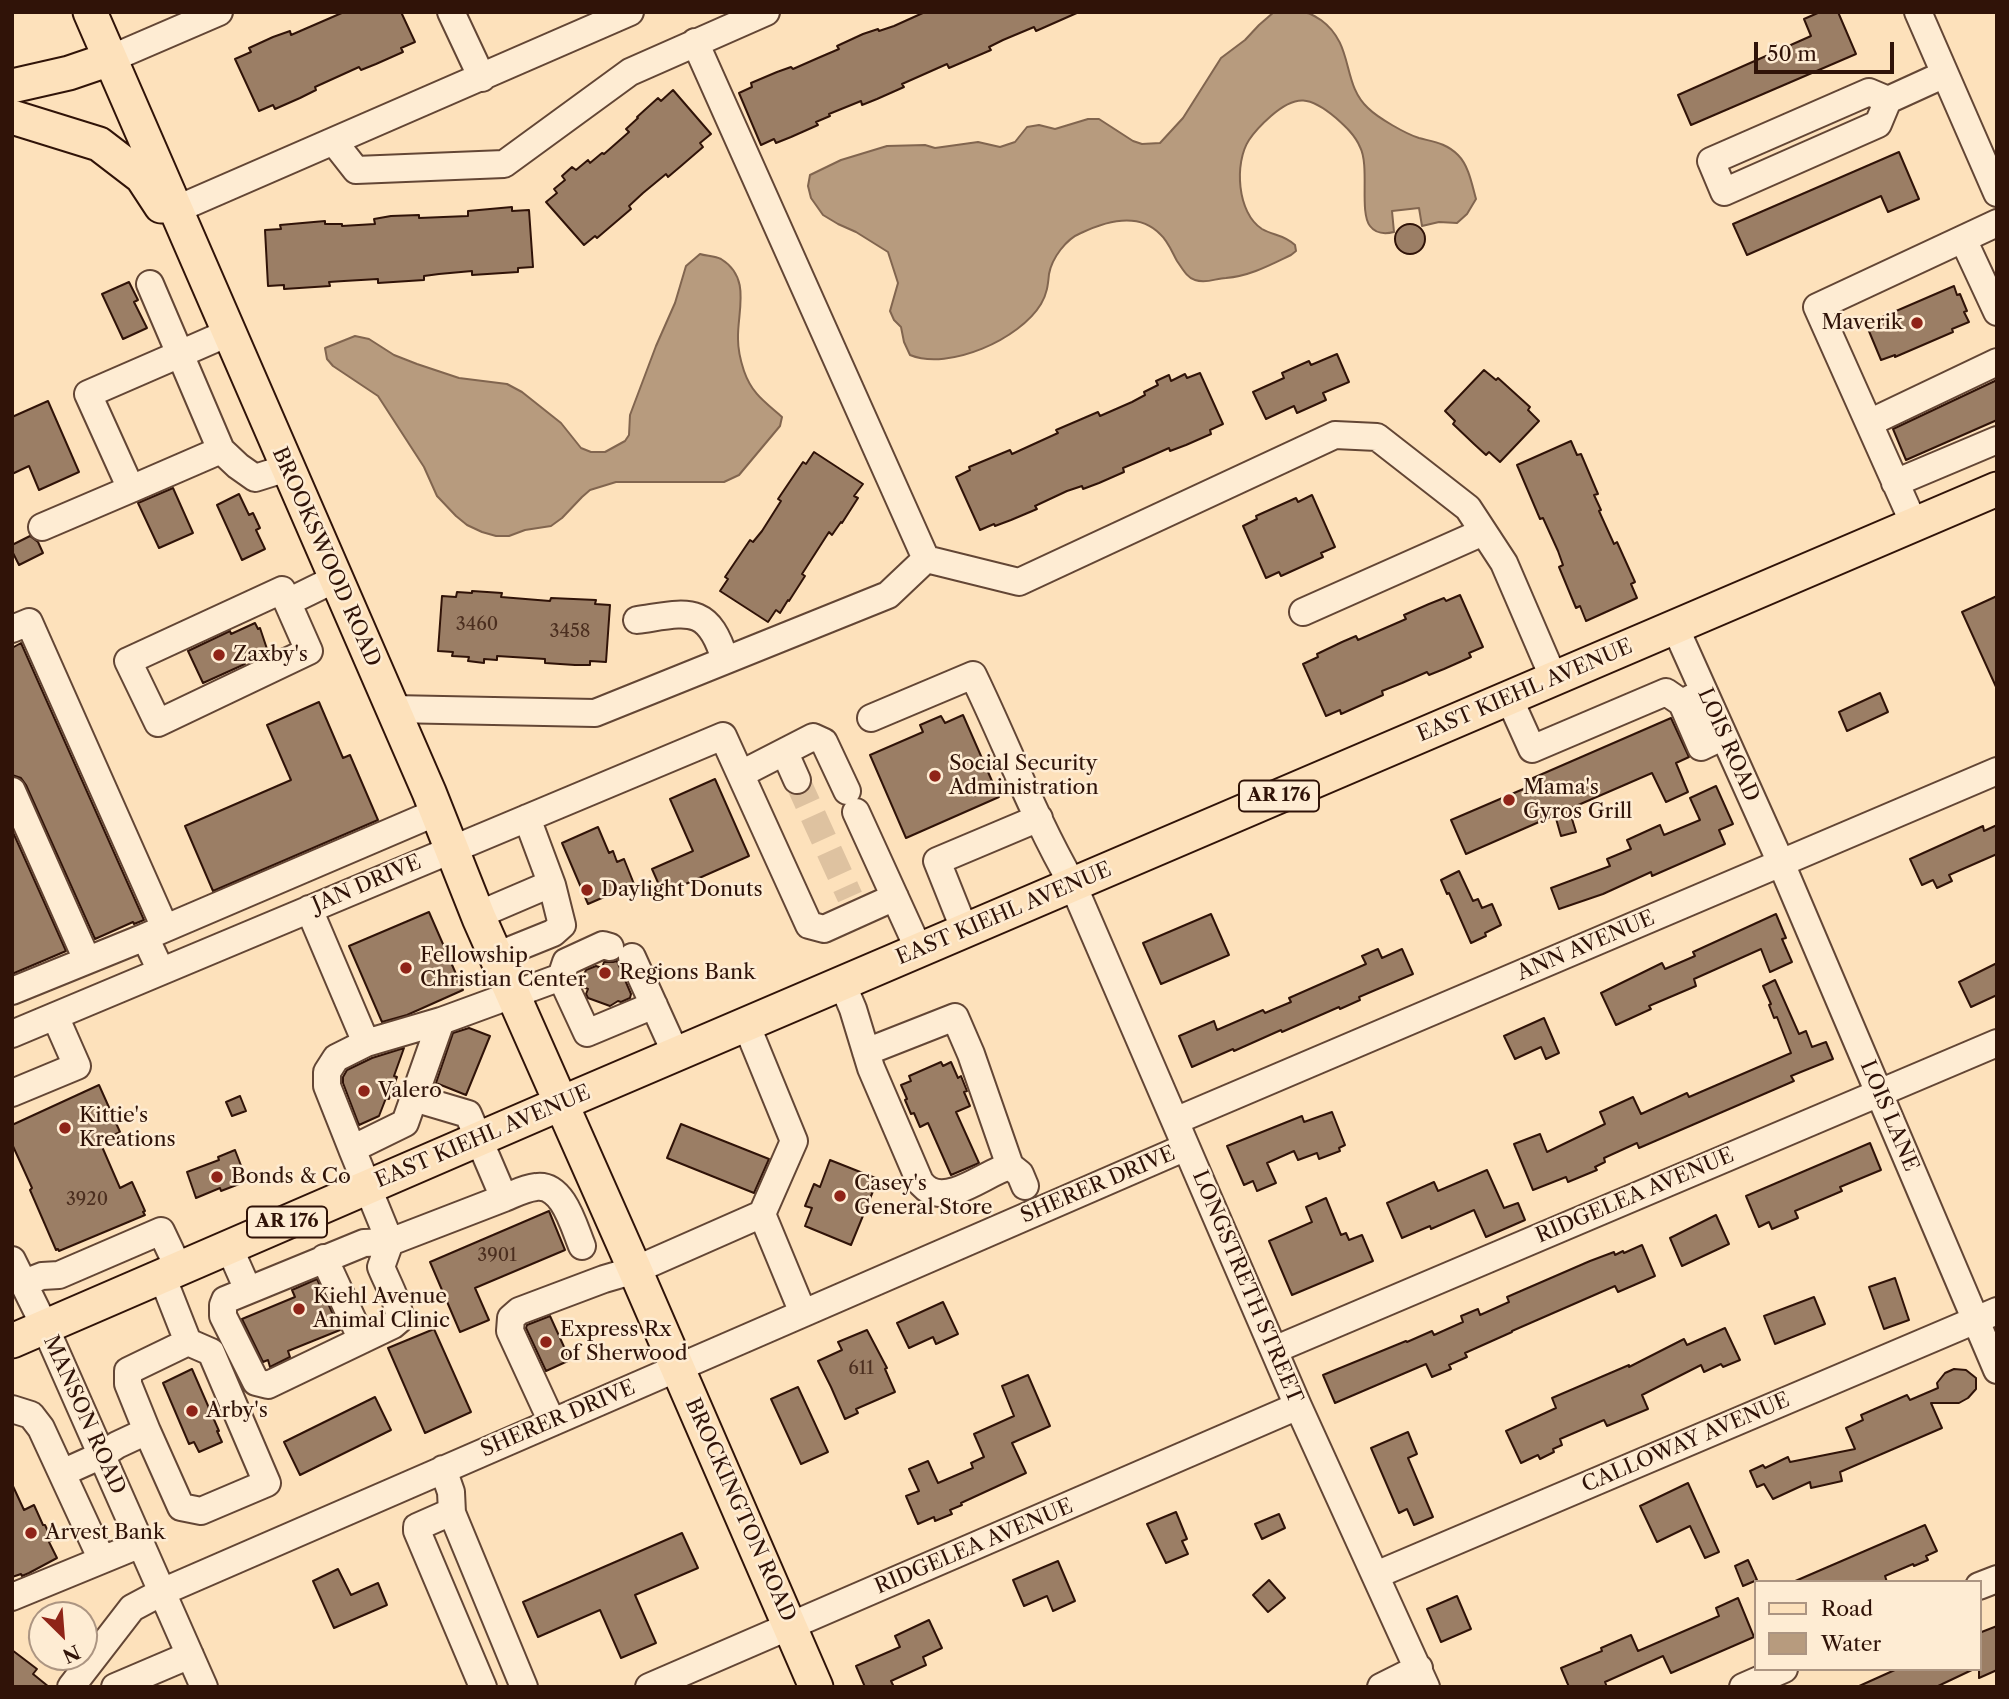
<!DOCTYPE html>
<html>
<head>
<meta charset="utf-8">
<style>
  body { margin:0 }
  #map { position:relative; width:2009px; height:1699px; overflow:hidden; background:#fde1bb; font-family:"Libre Caslon Text",serif }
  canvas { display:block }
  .frame { position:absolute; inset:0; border:14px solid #301308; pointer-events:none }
  .legend { position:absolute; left:1754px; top:1580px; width:228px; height:91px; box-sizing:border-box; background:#feecd3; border:2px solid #ac9582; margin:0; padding:9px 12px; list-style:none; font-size:21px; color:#301308 }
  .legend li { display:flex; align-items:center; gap:14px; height:35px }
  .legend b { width:35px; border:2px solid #ac9582 }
  .north { position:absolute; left:28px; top:1601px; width:70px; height:70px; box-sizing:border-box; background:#feecd3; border:2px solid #ac9582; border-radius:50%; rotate:155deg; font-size:19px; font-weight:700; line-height:28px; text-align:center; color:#301308 }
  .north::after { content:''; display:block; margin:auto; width:24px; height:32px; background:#8f2418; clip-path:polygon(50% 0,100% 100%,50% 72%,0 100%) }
  .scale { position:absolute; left:1754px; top:42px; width:140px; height:32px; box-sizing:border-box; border:4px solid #301308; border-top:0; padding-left:9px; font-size:21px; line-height:24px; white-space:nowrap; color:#301308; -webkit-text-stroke:5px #feecd3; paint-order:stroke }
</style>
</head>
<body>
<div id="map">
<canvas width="2009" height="1699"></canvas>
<div class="frame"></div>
<ul class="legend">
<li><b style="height:9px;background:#fde1bb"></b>Road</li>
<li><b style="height:19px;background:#b79b7e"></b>Water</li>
</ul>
<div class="north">N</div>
<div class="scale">50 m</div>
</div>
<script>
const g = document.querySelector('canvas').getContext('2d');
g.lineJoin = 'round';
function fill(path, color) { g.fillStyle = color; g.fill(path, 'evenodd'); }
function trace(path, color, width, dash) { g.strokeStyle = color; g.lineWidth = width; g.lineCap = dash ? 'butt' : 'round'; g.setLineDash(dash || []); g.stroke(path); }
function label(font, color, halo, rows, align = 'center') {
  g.font = font + ' "Libre Caslon Text",serif'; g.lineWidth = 5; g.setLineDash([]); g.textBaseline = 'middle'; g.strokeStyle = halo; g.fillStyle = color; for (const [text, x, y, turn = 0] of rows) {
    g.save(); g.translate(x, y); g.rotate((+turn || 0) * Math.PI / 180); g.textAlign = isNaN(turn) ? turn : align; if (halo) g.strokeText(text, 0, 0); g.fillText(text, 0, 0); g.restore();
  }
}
const water = new Path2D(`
  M1274,12C1285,12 1297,11 1307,13C1312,14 1316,17 1321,20C1355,45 1341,83 1368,108C1378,118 1406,134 1419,138C1434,142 1446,143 1458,155C1469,166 1472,185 1476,199L1467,214L1457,223L1439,222L1422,226L1419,208L1392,211L1394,232C1386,234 1376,234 1370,226C1359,212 1370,166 1360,147C1355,135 1345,126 1336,118C1310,96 1296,94 1271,116C1263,123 1255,131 1249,140C1234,163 1237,213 1262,229C1274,236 1283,234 1295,245L1296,251L1291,255C1270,265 1250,276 1226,278C1216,278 1207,284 1195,280C1187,278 1182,268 1177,261C1172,252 1168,241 1160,234C1139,212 1106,221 1081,233C1066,239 1052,258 1049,274C1048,285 1047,294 1041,304C1020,339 949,371 910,355L904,342L901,327L894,320L890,311L898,283L888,252L856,232L838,224L823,215L811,198L808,186L810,175L841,160L887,146L925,145L935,148L978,142L1000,147L1015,142L1027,127L1039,125L1055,129L1088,119H1099L1133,141L1142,144L1160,143L1183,118L1221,58L1245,40L1259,25Z
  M700,254C706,256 715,256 721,259C752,278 737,312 738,339C738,349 741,362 744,371C752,394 765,402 782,417L780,426L739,475L724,482H616L590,490L582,497L562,518L551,526L525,530L509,536H496L482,532L467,525L456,516L437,496L424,467L378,396L333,366L327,359L325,348L355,336L369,339L394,355L417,364L459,378L507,384L522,392L561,423L581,448L591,452H605L625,441L629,435L630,415L656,346L675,303L686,266Z`);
const building = new Path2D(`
  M344,12H401L415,42L401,48L403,52L376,64L361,70L359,67L315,87L316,90L300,98L275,109L273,105L259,111L235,59L251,52L249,48L273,37L290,31L291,35Z
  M925,12H1079L1036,31L1034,27L1003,40L989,47L991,50L949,68L947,64L902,84L904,87L877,99L862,105L861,101L829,114L830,116L816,122L818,125L791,137L776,143L774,139L761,145L739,93L752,87L751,83L777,72L791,67L793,69L818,58L839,49L837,46L863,34L878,29L879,31L894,26Z
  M1820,12H1838L1856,54L1691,125L1678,95L1811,36L1804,19Z
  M673,90L711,134L700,143L703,147L681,166L668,177L666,174L643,193L629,206L631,209L597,238L595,236L584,245L546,202L557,193L554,189L565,180L562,176L572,167L576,170L588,160L590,163L602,153L604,154L629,132L626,129L638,118L637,117L658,98L661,101Z
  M1899,152L1919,199L1888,212L1881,196L1747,255L1733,224Z
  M512,207V211L529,210L533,267L518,268V272L472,275V271L439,274L424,276V280L378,283V279L344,281L329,282L330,286L284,289V285L268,286L265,230L281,229L280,225L325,221V224H342V226L375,224L374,219L391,216L419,215V218L468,216V211Z
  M1395 239a15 15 0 1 1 30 0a15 15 0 1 1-30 0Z
  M129,282L138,300L134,302L147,328L123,339L102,294Z
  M1954,286L1957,295L1960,294L1967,311L1964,312L1969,322L1952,329L1953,332L1895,357V355L1881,360L1866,324Z
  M1337,354L1349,382L1323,393L1326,400L1297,413L1294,406L1266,419L1253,392L1284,378L1282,373L1309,361L1311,365Z
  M1484,370L1496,380L1498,378L1530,407L1528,410L1539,421L1500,462L1489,452L1486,455L1474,444L1453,424L1455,421L1445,411Z
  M1200,373L1223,424L1210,430L1211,434L1186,445L1170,451L1169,448L1142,460L1123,468L1124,472L1099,483L1083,489L1082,486L1067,491L1035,506L1037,509L1011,520L995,526L994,524L980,530L956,477L970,470L969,467L1010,450L1012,454L1058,433L1056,430L1098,412L1100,416L1132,402L1145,395L1144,392L1158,385L1156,381L1169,375L1171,381L1185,374L1187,378Z
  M1997,380V420L1906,460L1893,429Z
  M48,401L79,472L39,490L29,466L12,474V417Z
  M1571,441L1577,455L1581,454L1598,494L1594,495L1601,510L1599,511L1614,544L1617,542L1635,582L1631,584L1637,598L1586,621L1580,606L1576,608L1559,567L1563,565L1558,551L1543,518L1540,519L1517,465Z
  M814,452L863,484L854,496L858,498L842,523L841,522L832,535L829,532L802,574L805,576L789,601L788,600L780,613L776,610L768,622L720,591L728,579L725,577L750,540L753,542L762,531L781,501L778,499L803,462L806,464Z
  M173,488L193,533L159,548L138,503Z
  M239,494L249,515L253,513L260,528L256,530L265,549L242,560L217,505Z
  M1312,495L1335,547L1321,553L1323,557L1281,576L1279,572L1266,578L1243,526L1257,519L1256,516L1296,498L1298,502Z
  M30,536L38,542L43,553L19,565L12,551V545Z
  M472,591L502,593L501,597L550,601L551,598L596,600L595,604L610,605L606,662L590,661V665H575L545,663V659L497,656V660L484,659V663L468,661L469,657L452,656L453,652L438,651L442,596L456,597L457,592L472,593Z
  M1460,595L1483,647L1469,653L1471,657L1444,669L1429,675L1427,672L1402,683L1382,691L1383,695L1341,714L1340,710L1326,716L1303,664L1318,657L1317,654L1342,642L1356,636L1358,640L1406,619L1404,615L1429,604L1444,598L1446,601Z
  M1997,596V689L1962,612Z
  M255,623L258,629L260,628L267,649L243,660L245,664L203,683L188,651L230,631L231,634Z
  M21,643L144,920L134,924L133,922L95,939L26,785L21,778L12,775V648Z
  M1880,693L1888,712L1847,731L1839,712Z
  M319,702L343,758L350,755L378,820L213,891L185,826L291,780L267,725Z
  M963,715L999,797L906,838L870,755L923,732L920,725L941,716L945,723Z
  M1671,718L1689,757L1676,763L1688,792L1666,802L1652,773L1569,809L1576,832L1561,836L1555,815L1466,854L1451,820L1535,784L1533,778Z
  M715,779L749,856L663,894L652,869L693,851L670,799Z
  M1716,786L1733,824L1719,830L1725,844L1652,876L1651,872L1603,894L1559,909L1551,888L1610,866L1607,859L1631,849L1627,840L1660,825L1664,835L1700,820L1690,798Z
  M1997,825V854L1949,875L1952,881L1937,888L1933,880L1922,885L1910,859L1983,826L1984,831Z
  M598,827L609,853L613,851L617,862L624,859L634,884L588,904L562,843Z
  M12,830L66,951L12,974Z
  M1459,871L1473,901L1478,899L1482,908L1492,904L1501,925L1485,933L1486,936L1471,943L1449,893L1447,894L1441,880Z
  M429,912L463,990L407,1015L382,1022L349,946Z
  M1211,914L1229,955L1161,984L1143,943Z
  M1776,914L1786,938L1782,939L1792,962L1770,972L1761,949L1694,979L1696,986L1649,1006L1651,1009L1616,1025L1601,993L1662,963L1665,969L1695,956L1693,952Z
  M1378,949L1382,958L1402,949L1413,974L1359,997L1360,1000L1340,1009L1339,1007L1282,1032L1281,1030L1234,1051L1233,1049L1192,1067L1179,1036L1214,1021L1217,1030L1263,1010L1265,1013L1291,1002L1289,998L1366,964L1362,956Z
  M617,961L631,994L630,998L621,1002L618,1001L610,1006L588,998L586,994L588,989L583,987L581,982L586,970L596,966L602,968L604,962H613Z
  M1997,963V995L1971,1007L1959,982Z
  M1775,980L1799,1034L1806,1031L1812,1047L1826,1042L1833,1059L1791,1076L1794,1081L1639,1148L1637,1143L1604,1158L1605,1162L1595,1167L1597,1170L1568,1182L1566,1177L1533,1190L1514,1144L1540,1134L1547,1152L1605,1124L1600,1112L1633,1097L1641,1114L1687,1093L1689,1097L1791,1053L1777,1017L1774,1018L1769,1005L1771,1004L1763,986Z
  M1544,1018L1559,1053L1546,1059L1541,1047L1515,1059L1504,1036Z
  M469,1028L490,1036L466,1095L436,1083L453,1033Z
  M404,1048L394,1076L397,1077L389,1099L386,1098L379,1116L359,1125L343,1083V1077L347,1070L372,1058Z
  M941,1062L943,1066L951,1062L958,1078L961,1076L967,1091L964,1092L970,1106L956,1112L979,1163L951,1175L928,1123L920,1127L914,1113L911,1114L905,1100L907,1099L901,1085L911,1081L909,1076Z
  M99,1085L120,1132L100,1142L120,1188L132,1182L145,1211L143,1212L145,1215L59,1251L58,1249L56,1250L30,1190L32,1188L12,1144V1125Z
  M240,1096L246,1111L232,1116L226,1102Z
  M1332,1112L1345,1145L1339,1148L1340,1151L1319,1159L1317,1153L1298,1160L1294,1151L1267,1163L1276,1183L1257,1191L1253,1181L1244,1185L1227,1146L1302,1116L1304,1122Z
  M681,1124L769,1159L754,1193L667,1158Z
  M1870,1143L1881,1170L1840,1187L1842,1191L1795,1211L1798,1218L1772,1229L1769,1222L1759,1227L1746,1196Z
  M235,1150L247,1181L221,1191L220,1188L196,1198L187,1172L219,1160L218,1157Z
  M830,1160L878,1179L851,1245L805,1226L812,1208L805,1206L814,1184L820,1187Z
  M1487,1170L1504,1208L1518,1203L1525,1220L1486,1237L1474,1210L1431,1229L1430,1226L1402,1238L1387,1203L1434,1182L1438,1191Z
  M1326,1198L1341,1235L1346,1233L1349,1240L1362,1235L1373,1261L1292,1295L1269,1241L1312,1222L1306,1207Z
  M549,1211L565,1250L475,1288L489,1320L460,1332L430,1262Z
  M1716,1215L1729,1244L1682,1266L1670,1238Z
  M1642,1245L1655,1276L1618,1292L1615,1286L1512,1331V1332L1465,1353L1467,1357L1449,1365L1451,1369L1432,1377L1426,1364L1335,1403L1323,1375L1406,1341L1407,1342L1432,1331L1434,1335L1463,1322L1461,1316L1478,1309L1480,1315L1509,1302L1507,1297L1590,1261L1614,1252L1615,1255L1623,1251L1624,1253Z
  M1895,1278L1909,1320L1884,1329L1869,1287Z
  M317,1279L340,1330L288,1351L290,1357L270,1367L268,1360L263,1362L242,1319L295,1297L292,1290Z
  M1814,1297L1825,1324L1775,1344L1764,1316Z
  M943,1302L958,1334L936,1344L933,1337L909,1348L897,1323Z
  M550,1316L570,1360L546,1371L526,1328L527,1325Z
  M1725,1328L1740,1360L1723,1367L1721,1364L1704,1372L1701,1365L1642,1395L1648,1409L1607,1426L1604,1420L1560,1439L1562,1445L1553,1449L1554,1452L1540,1459L1538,1455L1521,1463L1506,1431L1556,1408L1552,1398L1629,1365V1367L1684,1339L1687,1345Z
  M434,1329L471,1412L425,1433L388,1348Z
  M867,1330L887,1368L885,1369L895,1392L856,1409L858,1413L845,1419L831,1387L818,1361L842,1350L838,1342Z
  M192,1369L219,1431H217L222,1442L199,1452L194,1442L189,1444L163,1383Z
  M1954,1369L1966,1370L1976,1378V1389L1968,1398L1959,1403H1931L1942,1428L1840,1472L1842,1481L1811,1488L1810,1482L1773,1499L1764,1484L1757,1487L1750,1471L1763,1465L1765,1468L1788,1457L1790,1462L1855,1449L1846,1428L1863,1420L1861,1415L1907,1395L1910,1400L1938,1388L1937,1383L1945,1373Z
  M1028,1375L1050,1426L1012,1443L1026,1473L961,1503L962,1505L950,1510L952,1514L935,1521L934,1517L918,1524L906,1496L919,1491L909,1469L928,1461L938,1483L973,1468L971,1463L984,1457L974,1434L1014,1416L1002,1386Z
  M798,1387L828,1452L801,1464L771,1399Z
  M375,1397L391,1430L300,1475L284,1442Z
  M1408,1432L1417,1454L1408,1458L1433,1517L1414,1525L1407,1509L1399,1513L1371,1448Z
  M1688,1483L1719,1552L1705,1558L1690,1526L1657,1542L1640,1506Z
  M12,1484L24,1510L34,1505L43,1525H45L52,1540L49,1542L57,1558L29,1573L22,1576L21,1574L12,1577Z
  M1176,1512L1187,1539L1182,1541L1188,1554L1166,1563L1147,1524Z
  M1279,1514L1285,1528L1262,1539L1255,1524Z
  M1925,1525L1937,1551L1926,1556L1928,1560L1914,1566L1913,1564L1885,1576L1887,1582H1793Z
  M682,1533L698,1568L635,1595L656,1643L621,1658L600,1610L538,1637L523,1602Z
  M1748,1560L1757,1580L1743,1586L1735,1566Z
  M1058,1561L1075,1601L1053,1611L1047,1596L1024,1606L1013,1580Z
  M338,1569L351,1595L378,1583L387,1605L334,1628L313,1581Z
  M1269,1580L1285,1598L1268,1612L1253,1595Z
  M1457,1596L1471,1629L1441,1642L1427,1609Z
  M1738,1598L1754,1637L1671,1673L1663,1656L1605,1682L1607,1687H1569L1561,1668L1602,1651L1601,1648L1631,1635L1638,1651L1719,1616L1716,1608Z
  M929,1620L942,1648L923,1657L926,1665L891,1681L894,1687H865L856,1666L900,1647L895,1636Z
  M1997,1626V1670L1979,1678V1633Z
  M12,1650L37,1669L33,1674L49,1687H12Z
  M1897,1669H1974L1936,1687H1857Z`);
const minorTunnel = new Path2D(`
  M797,780L850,897`);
const minor = new Path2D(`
  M451,12L482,78
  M1918,12L1997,193
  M695,42L926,559
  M110,59L219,12
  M1888,100L1878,124L1724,192L1711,161L1869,92L1888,100L1945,74
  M334,142L356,170L504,164L630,72L766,12
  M175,210L630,12
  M1963,239L1997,312
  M150,284L180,354L88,394L131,489L221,450L180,354L228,333
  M1869,423L1997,362
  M221,450L238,466L255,478L287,468
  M1895,483L1997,440
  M1914,524L1817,307L1997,223
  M42,527L131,489
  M282,590L309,651L158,723L128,661Z
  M288,602L335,579
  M1303,612L1483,532
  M637,620C687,613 708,603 725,660
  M1675,627L1781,863L1997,1370
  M12,629L29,622L165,928
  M1696,696L1682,703L1701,747L1724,736
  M1509,698L1532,749L1666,692L1682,703
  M392,709L595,713L888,595L926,559L1019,582L1335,435L1377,437L1468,508L1504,563L1554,679
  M871,718L973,675C1007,745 1034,818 1073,885L1298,1406L1426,1687
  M785,753L797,780
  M741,774L813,737L824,742L847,791
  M12,791L87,960
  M856,812L919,950
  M527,818L552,885
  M309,909L366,1043
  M478,915L541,888L552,885L562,925L553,933L496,956
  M965,931L937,861L1039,818
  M610,947L603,945L566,962L561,977L587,1033L654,1005
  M632,957L676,1054
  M161,971L145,937L437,812
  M842,983L853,1009L871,1068L920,1182C923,1185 925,1188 929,1190C952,1203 987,1172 1010,1166L1020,1174L1025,1186
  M12,991L145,937
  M746,1024L794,1141L762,1214L803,1313
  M12,1034L723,736L809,925L824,929L895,897
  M866,1052L955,1017L971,1054L1010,1166
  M12,1093L77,1066L55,1016
  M414,1098L468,1114L504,1198C514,1194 525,1188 536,1187C563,1183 574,1227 582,1246
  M1175,1121L1997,771
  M352,1149L327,1086V1072L336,1058L366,1043L441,1021
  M504,1198L390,1242L364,1243L225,1300L223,1305V1316L256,1382L268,1385L393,1325L400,1319C398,1301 388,1284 381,1267L390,1242L352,1149L405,1123L441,1021L561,977
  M229,1247L248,1290
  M324,1258L362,1340
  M12,1260L45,1327L204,1687
  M24,1283L42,1276L59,1275L161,1231L179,1269
  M1274,1350L1997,1043
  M12,1409L31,1415L41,1428L102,1560
  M552,1422L510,1331L511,1318L519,1311L604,1279L635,1270L762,1214
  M147,1431L181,1507L201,1511L267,1483L211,1352L188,1342
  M443,1469L451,1492L452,1513L524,1687
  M62,1473L102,1455L117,1445L147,1431L128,1384V1371L188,1342L162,1276
  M451,1512L417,1527V1531L483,1687
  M1376,1575L1997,1311
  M1979,1586L1997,1579
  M12,1597L141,1544
  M71,1687L132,1608L162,1592L1186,1147
  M115,1687L190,1655
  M649,1687L1298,1406
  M1381,1687L1419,1668
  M1743,1687L1784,1669`);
const major = new Path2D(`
  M90,12L429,792L479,918L635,1270L816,1687
  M12,86L69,73L110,59
  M12,117L99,144L142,177L161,206
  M12,1341L562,1103L1997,489`);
const markers = [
  [1917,323,7,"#8f2418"],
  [219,655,7,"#8f2418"],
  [935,776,7,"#8f2418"],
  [1509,800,7,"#8f2418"],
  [587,890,7,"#8f2418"],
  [406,968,7,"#8f2418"],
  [605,973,7,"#8f2418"],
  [364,1091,7,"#8f2418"],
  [65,1128,7,"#8f2418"],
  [217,1177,7,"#8f2418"],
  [840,1196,7,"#8f2418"],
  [299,1309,7,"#8f2418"],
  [546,1342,7,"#8f2418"],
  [192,1411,7,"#8f2418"],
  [31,1533,7,"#8f2418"]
];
const numberNames = [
  ["3460",477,625],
  ["3458",570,632],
  ["3920",87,1200],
  ["3901",497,1256],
  ["611",861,1369]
];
const shields = [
  [1279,796,80],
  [287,1222,80]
];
const shieldNames = [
  ["AR 176",1279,796],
  ["AR 176",287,1222]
];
const poiNames = [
  ["Maverik",1903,323,"right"],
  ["Zaxby's",233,655],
  ["Social Security",949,764],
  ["Administration",949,788],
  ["Mama's",1523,788],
  ["Gyros Grill",1523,812],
  ["Daylight Donuts",601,890],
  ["Fellowship",420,956],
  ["Christian Center",420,980],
  ["Regions Bank",619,973],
  ["Valero",378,1091],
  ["Kittie's",79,1116],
  ["Kreations",79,1140],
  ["Bonds & Co",231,1177],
  ["Casey's",854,1184],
  ["General Store",854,1208],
  ["Kiehl Avenue",313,1297],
  ["Animal Clinic",313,1321],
  ["Express Rx",560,1330],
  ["of Sherwood",560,1354],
  ["Arby's",206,1411],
  ["Arvest Bank",45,1533]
];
const streetNames = [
  ["BROOKSWOOD ROAD",326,557,66],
  ["EAST KIEHL AVENUE",1525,691,-23],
  ["LOIS ROAD",1728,745,66],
  ["JAN DRIVE",367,884,-23],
  ["EAST KIEHL AVENUE",1004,914,-23],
  ["ANN AVENUE",1586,946,-23],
  ["LOIS LANE",1889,1116,67],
  ["EAST KIEHL AVENUE",483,1137,-23],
  ["SHERER DRIVE",1098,1185,-23],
  ["RIDGELEA AVENUE",1635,1196,-23],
  ["LONGSTRETH STREET",1247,1287,67],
  ["MANSON ROAD",84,1415,66],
  ["SHERER DRIVE",558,1419,-23],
  ["CALLOWAY AVENUE",1686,1443,-23],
  ["BROCKINGTON ROAD",740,1510,66],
  ["RIDGELEA AVENUE",974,1547,-23]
];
fill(water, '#b79b7e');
trace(water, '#81654f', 2);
fill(building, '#9b7e65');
trace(building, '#301308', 2);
trace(minorTunnel, '#dec2a0', 26, [26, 13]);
trace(minor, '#634635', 30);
trace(major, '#301308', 37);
trace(minor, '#feecd3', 26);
trace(major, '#fde1bb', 33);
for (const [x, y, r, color] of markers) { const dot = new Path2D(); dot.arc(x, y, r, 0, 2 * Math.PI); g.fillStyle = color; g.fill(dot); trace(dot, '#feecd3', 2.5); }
label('18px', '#4b2e1f', null, numberNames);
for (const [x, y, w] of shields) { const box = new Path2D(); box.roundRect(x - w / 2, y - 15.5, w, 31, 5); g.fillStyle = '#feecd3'; g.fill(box); trace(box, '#301308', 2); }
label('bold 19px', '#301308', null, shieldNames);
label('21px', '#301308', '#feecd3', poiNames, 'left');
label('21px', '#301308', '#feecd3', streetNames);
</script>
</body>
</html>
